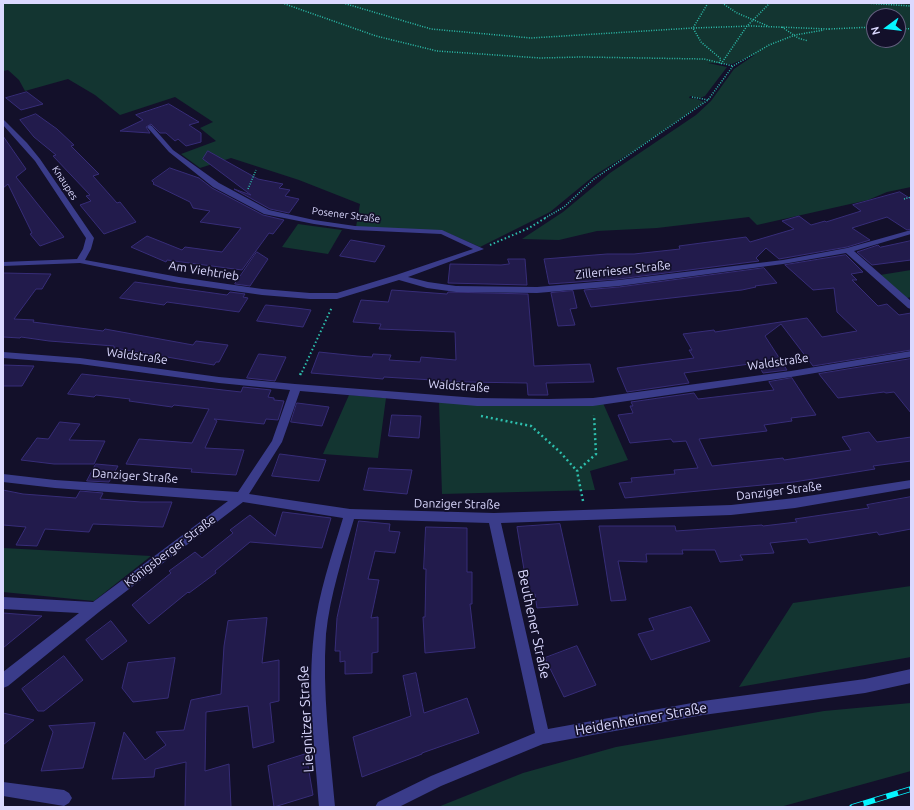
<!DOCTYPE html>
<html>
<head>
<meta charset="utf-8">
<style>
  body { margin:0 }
  #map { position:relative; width:914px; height:810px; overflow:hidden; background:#13102a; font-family:Ubuntu,sans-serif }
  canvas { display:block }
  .frame { position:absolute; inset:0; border:4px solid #dbd9ff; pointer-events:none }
  .north { position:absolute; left:866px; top:8px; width:40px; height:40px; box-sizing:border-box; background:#13102a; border:1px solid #63607f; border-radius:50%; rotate:255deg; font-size:11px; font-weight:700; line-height:16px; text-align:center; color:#dbd9ff }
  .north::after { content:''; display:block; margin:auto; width:14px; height:18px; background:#05f5ff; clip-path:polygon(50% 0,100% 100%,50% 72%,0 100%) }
</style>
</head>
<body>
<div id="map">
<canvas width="914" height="810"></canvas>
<div class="frame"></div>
<div class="north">N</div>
</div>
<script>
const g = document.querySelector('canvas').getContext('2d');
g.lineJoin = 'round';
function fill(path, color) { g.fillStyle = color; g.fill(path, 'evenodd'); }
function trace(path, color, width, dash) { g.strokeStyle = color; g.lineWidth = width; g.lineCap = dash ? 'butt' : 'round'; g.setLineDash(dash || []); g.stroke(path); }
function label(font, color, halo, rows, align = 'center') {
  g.font = font + ' Ubuntu,sans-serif'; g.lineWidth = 3.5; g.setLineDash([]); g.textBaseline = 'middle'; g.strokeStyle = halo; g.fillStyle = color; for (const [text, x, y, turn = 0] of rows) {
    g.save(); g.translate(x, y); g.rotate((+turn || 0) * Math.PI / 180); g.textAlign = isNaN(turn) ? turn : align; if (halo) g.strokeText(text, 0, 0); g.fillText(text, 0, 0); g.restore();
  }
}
const green = new Path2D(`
  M3,3H911V187L887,192L868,200L757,225L749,217L657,228L597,231L559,240L522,239L563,212L610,173L696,115L711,101L734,69L756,54L732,64L708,63L727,67L705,96L700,98L690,96L689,98L697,99L704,102L635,150L595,175L550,212L480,247L443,231L356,227L360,204L299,180L231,158L200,168L181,154L216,141L200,128L213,122L175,97L120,115L95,95L68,79L25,91L19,80L8,70L3,71ZM874,16H898V40H874Z
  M298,224L342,230L328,254L282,247Z
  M911,270V297L907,298L880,275Z
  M349,395L386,398L378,458L323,454Z
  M439,401L603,403L628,460L590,471L595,490L442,494Z
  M3,548L151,556L94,601L3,592Z
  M911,586V657L739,687L793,603Z
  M911,703V771L780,807H438L523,773L616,747L824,711Z`);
const building = new Path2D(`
  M27,92L43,104L21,110L6,98Z
  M169,104L199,122L189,125L201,133V142L186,146L178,139L175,141L166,133H160L151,124L146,127L150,133L120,131L143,120L136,115Z
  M36,114L57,129L74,145L71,146L99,174L93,176L117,203L120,202L136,222L104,234L80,205L91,201L86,196L90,195L53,156L56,155L34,137L20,120Z
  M3,136L26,169L16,177L64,237L40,246L30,234L32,233L8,184L3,188Z
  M208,151L258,179L283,184L279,188L290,190L285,196L299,199L289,213L270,209L234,189L251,195L203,159Z
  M170,168L199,178L212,188L263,215L284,220L273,234L269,233L242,270L167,260L166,262L131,247L147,236L182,250L185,247L222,252L241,228L200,222L210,211L193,208L190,202L153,184L154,183L152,181Z
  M900,192L911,199V229L907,230L887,217L852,228L870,240L847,247L779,259L766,248L756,258L759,261L619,279L549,284L544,259L607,254H634L680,249L679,246L746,237L750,242L794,229L782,221L799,216L811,225L825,221L826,222L861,211L853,205Z
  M351,240L385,246L375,262L340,256Z
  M911,241V260L872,265L857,252L878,245L880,247Z
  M257,252L268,259L250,286L235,284Z
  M846,255L863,272L851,274L857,280H852L878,306L887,304L899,315L911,313V350L813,366L781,324L765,336L787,370L763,373L757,363L684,373L689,383L627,392L617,368L694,358L689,350H692L683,334L714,330L715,332L807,318L822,337L857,331L837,312L834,288L813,290L785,265Z
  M508,259H525L527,285L448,283L450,264L501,265L509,264Z
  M764,268L777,283L755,286L756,287L742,290L591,307L584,290L619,287Z
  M3,273L51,274L42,289H36L14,319L34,320L33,322L103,331L105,329L193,345L196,341L228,345L219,362H216L214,365L114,348V346L49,341L21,337L20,338L3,337Z
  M135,282L227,295L230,292L245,294L243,297L248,298L239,312L167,302L164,305L120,298Z
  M392,290L447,294L448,292L528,294L534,366L590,364L594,382L546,383L548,395H528L527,383L465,382L384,377L383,379L311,373L319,352L357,356L372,357L373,354L391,355L389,360L420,362L421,357L456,360L455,332L379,329L381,324L353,322L361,300L388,302Z
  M573,291L577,308L570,309L575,325L558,326L551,293Z
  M266,305L296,308L311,310L303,327L257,321Z
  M259,354L286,357L275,381L247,378Z
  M911,359V413L894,392L886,393L884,392L838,398L819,374Z
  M3,365L34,366L22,386H3Z
  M82,374L241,392L243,387L271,390L268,397L274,398V400L284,401L278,420L266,419L264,424L214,419L217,421L205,448L244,450L236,475L191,472L192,469L126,464L139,439L192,443L209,409L174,405L172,407L129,401L130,399L96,395L94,397L68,394Z
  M792,378L816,415L791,418L792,421L764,425L767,431L699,439L712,466L783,458L784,460L851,450L842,437L869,432L877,442L911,437V461L873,466L875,469L794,482L625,498L619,483L632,482L631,478L675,474L674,470L698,468L686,441L673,442L671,439L630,443L618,415L633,413L630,406H633L631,402L694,393L698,399L774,390L769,382Z
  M297,403L329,407L322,426L291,422Z
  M392,415L421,416L419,438L389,436Z
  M60,422L80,424L69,440L105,441L94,464H54L21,460L37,438L48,439Z
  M280,454L326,460L319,481L272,476Z
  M96,464L118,466L109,482L87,481Z
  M369,468L412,470L407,494L364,490Z
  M3,490L23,494L76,498L80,491L103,493L100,499L141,502H172L163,527L93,524L89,532L45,529L37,546L16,545L26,527L3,525Z
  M911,497V529L879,535L877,532L809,543L807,539L770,543L774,553L740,555L743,560L720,562L715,550H682L683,554H646L647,562L618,561L626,600L611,601L599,526H675L676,531L762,525L763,526L797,522L795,519L869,508L867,505Z
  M283,512L331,518L322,548L250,542L215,571L216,573L189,593L188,592L149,624L132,605L171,573L169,571L195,552L202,558L233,533L230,530L250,515L275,536Z
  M359,521L390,524L389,531L400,532L395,553L375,551L368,579L379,580L371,618L378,617V652L372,653V673L345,674V661L340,662V651H335L337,618Z
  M560,524L578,605L537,608L535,594H528L517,527Z
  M426,527L467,528V572H472V604H470L475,648L425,653L423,617H425L426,569H424Z
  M691,607L710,641L651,660L638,634L654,630L649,619Z
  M3,613L42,616L3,648Z
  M267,618L262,663L279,660V701L270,703L274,742L253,748L248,706L206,712L205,771L229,764L231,807H185L186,762L155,769L154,777L112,779L124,732L145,760L166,745L156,732L184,730L191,700L221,694L224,646L228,621Z
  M111,621L127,641L102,660L86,640Z
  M577,646L596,685L564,697L545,658Z
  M64,656L83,680L44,711H38L22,689Z
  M175,658L168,698L133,702L122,688L128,663Z
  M416,673L424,713L467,698L479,733L422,753V754L362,777L353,737L411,716L403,676Z
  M3,713L34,720L3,745Z
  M95,723L83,768L41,771L53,732L49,726Z
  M306,754L313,795L274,807L268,766Z`);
const pathFar2 = new Path2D(`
  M282,3L376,36L437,51L540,58L582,57L704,59L733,66
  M343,3L431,29L531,38L693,28L752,26L829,29
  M708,3L693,28L701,42L721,59L719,63
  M722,3L737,13L768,26
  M866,3L911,6
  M782,27L798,38L808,41
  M898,28L911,29
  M829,29L874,27
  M721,64L747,26L770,3
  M692,97L708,100
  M248,189L256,170
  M904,199L911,197
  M545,218L564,207L594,179L708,100L733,66L769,45L795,35L824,30`);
const pathFar1 = new Path2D(`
  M490,245L529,228L547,217
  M302,372L332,307`);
const path = new Path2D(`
  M300,375L302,371
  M481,416L531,426L560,452L577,471
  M583,501L577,471L596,454L594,415`);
const minor = new Path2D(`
  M3,119L27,143L40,159L94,238L91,249L85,260L179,277L262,289L310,293H337L396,275L473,249L441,234L355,230L314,224L264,214L213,187L169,152L147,127L150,125L152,126L173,150L219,183L269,210L314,220L355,226L442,230L484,249L408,277L428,282L456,286L537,287L619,280L783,260L847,248L911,230V234L854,251L911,301V309L908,308L846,253L783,264L619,286L537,293L456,292L427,288L399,280L337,299H310L262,295L179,283L80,263L3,266V262L77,259L83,249L86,238L35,161L3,125Z
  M911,351V357L791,377L593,406H477L300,391L282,442L249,494L350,509L494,513L731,505L795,498L911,480V488L795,508L731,515L501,523L548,729L703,701L865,679L911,669V683L865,693L703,715L543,744L441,786L399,807H375L378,802L431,776L535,733L489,523L354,519C343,556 330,595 326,634C322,692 330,750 335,807H319C315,750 307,690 314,633C318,594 332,555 343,518L243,502L99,612L8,686L3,688V672L79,613L3,609V597L93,602L228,501L55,488L3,482V474L55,480L238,492L272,441L290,390L219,383L80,364L3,358V352L80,358L219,377L295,384L477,398L548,399L593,398L791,371Z
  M3,782L64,790L69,793L72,798L69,803L64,806L3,796Z`);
const rail = new Path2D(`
  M852,807L911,789`);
const farStreetnames = [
  ["Knaupes",65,183,57],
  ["Posener Straße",346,215,7]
];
const streetNames = [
  ["Zillerrieser Straße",623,270,-6],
  ["Am Viehtrieb",204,271,9],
  ["Waldstraße",137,356,8],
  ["Waldstraße",778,362,-8],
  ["Waldstraße",459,386,4],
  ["Danziger Straße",135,476,4],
  ["Danziger Straße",779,491,-7],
  ["Danziger Straße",457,504,1],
  ["Königsberger Straße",170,551,-37]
];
const nearStreetnames = [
  ["Beuthener Straße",534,624,78],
  ["Liegnitzer Straße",306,719,-93],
  ["Heidenheimer Straße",641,719,-10]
];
fill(green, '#133531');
fill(building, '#221b4c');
trace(building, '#372d78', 1);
trace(pathFar2, '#2dbfad', 1.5, [1, 1.5]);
trace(pathFar1, '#2dbfad', 2, [1.5, 2.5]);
trace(path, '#2dbfad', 2.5, [2, 3]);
fill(minor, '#3a3c8a');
trace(rail, '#05f5ff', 5.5);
trace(rail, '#13102a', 4, [12]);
label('10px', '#dbd9ff', '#13102a', farStreetnames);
label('12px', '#dbd9ff', '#13102a', streetNames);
label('14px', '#dbd9ff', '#13102a', nearStreetnames);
</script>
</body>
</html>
